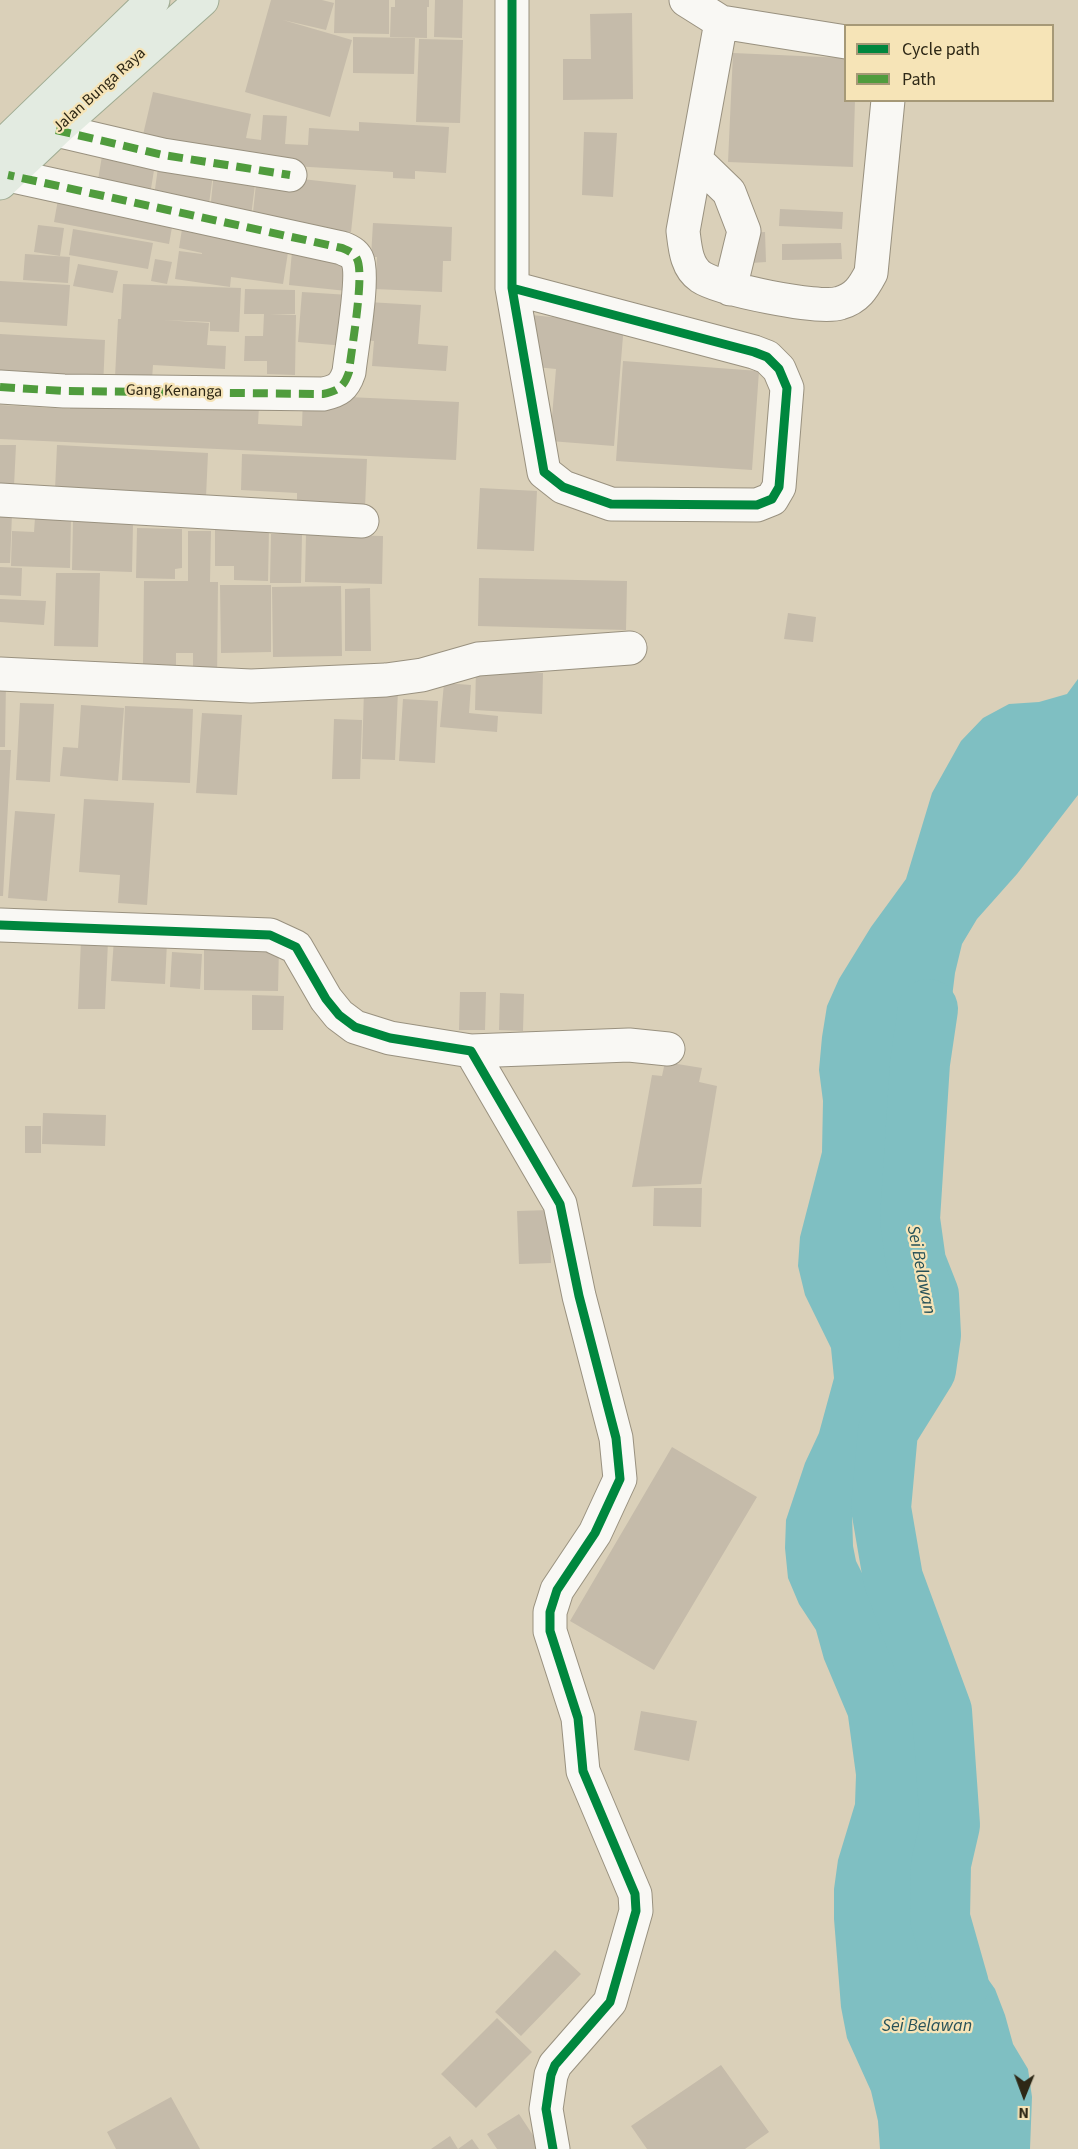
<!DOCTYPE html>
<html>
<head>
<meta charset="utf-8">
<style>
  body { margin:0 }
  #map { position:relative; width:1078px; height:2149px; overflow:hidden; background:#dad0b9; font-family:"Source Sans 3",sans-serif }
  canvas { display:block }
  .legend { position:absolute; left:844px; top:24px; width:210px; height:78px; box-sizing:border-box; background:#f6e4b7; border:2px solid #a69977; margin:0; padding:8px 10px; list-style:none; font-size:18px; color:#2e2816 }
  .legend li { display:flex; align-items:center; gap:12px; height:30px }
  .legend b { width:30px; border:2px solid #a69977 }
  .north { position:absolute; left:994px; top:2065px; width:60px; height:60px; -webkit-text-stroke:4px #f6e4b7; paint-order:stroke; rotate:181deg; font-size:16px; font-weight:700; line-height:24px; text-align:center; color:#2e2816 }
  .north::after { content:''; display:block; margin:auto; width:21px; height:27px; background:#2e2816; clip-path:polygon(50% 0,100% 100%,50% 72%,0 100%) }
</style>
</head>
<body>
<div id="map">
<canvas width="1078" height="2149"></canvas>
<ul class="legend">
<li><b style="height:8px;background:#00873e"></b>Cycle path</li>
<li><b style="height:8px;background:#509c3d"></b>Path</li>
</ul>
<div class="north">N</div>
</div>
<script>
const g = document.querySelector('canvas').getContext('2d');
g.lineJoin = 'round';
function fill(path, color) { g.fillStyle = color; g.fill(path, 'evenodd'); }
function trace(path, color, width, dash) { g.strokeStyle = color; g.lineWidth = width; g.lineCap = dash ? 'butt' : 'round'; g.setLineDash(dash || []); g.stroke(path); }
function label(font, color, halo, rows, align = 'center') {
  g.font = font + ' "Source Sans 3",sans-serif'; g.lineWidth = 4.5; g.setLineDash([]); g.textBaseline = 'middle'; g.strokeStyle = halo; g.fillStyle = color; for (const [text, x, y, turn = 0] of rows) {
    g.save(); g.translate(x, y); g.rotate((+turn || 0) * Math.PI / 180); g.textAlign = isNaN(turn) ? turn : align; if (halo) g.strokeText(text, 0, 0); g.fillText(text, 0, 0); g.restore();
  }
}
const water = new Path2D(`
  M1078,679V795L1017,874L977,919L962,944L955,973L948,1030L939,1059L907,1108L906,1164L897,1223L896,1252L902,1280L919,1335L920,1350L913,1379L877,1427L865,1454L852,1513L853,1546L856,1561L864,1577L896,1611L903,1624L912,1664L930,1718L935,1746L937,1775V1891L943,1919L958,1944L978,1965L995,1989L1005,2015L1013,2044L1028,2069L1032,2097L1030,2149H880L878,2121L871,2091L847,2038L841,2007L834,1919V1889L838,1860L855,1804L856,1775L848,1716L824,1659L816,1630L799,1604L788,1578L785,1548L786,1520L805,1463L819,1433L834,1378L831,1348L805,1295L798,1266L800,1237L822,1152L823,1101L819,1070L822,1037L827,1006L839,979L871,927L906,879L932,793L961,741L983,718L1009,704L1039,702L1067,694Z`);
const river = new Path2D(`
  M928,1009L920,1063L910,1219L916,1262L929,1295L931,1335L926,1370L888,1431L881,1508L893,1578L942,1711L950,1825L941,1864L940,1918L959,1985`);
const building = new Path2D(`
  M271,0H322L334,3L326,30L283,20L352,40L330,117L245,92Z
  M335,0H389V34L334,33Z
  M395,0H429V7H427V38L390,37L391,7H395Z
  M435,0H463L462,38L434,37Z
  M632,13L633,99L563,100V59H591L590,14Z
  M353,37L415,38L414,74L353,73Z
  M419,39L463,40L460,123L416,122Z
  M733,53L846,58V100H855L853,167L728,162Z
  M153,92L251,114L246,138L261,140L263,115L287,116L285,144L308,145L309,128L359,131V122L449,127L446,173L415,171V179L393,178V172L260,164L142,139Z
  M584,132L617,133L613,197L582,195Z
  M102,156L155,164L149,201L96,192Z
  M159,160L214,167L208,211L153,204Z
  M214,172L256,177L251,216L210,211Z
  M257,174L356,185L351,232L252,222Z
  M59,194L174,216L169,244L54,222Z
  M780,209L843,212L842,229L779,226Z
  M183,223L289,246L283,284L231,277L230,287L175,279L179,251L202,254V253L179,248Z
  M373,223L452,227L451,261H443L442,292L375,289L377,257H371Z
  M38,225L64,228L60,256L34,252Z
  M73,229L153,243L148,269L69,255Z
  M765,232L766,262L751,263L750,233Z
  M841,243L842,259L782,260V244Z
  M292,251L350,257L347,291L289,285Z
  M25,254L70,257L68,283L23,280Z
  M155,259L172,262L167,284L151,281Z
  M78,264L118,271L113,293L73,286Z
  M0,281L70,285L67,326L0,322Z
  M123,284L241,288L239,332L210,331V322L164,320L209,323L207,345L226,346L225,369L153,365L152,379L115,377L118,319H121Z
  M245,289L295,290V314L270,315H296L295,375L267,374V361H244L245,336H263L264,314H244Z
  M302,292L349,295L346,346L298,342Z
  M367,302L421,305L418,344L448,346L446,371L372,366L374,341L364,340Z
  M531,315L624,324L614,446L550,441L556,369L526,366Z
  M0,334L105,340L103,389L0,384Z
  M623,361L759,371L752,470L616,461Z
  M303,395L459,402L456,460L0,439V405L70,409V397L259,406L258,424L302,426Z
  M0,445H16L14,486L0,485Z
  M57,445L208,453L206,497L55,490Z
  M242,454L367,459L365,508L297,505V493L241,490Z
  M480,488L537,491L534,551L477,549Z
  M0,513L12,514L10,563H0Z
  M35,518L71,519L70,568L11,566L12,531L34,532Z
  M73,521L133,523L132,572L72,570Z
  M137,528L182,529V568L175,569V579L136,578Z
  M215,528L269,529L268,581L234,580V566H215Z
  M188,531H211L210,582H218L217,683H193V653H176V665L143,664L144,581H188Z
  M271,534H302L301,583H270Z
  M306,534L383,536L382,584L305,582Z
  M0,567L22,568L21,596L0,595Z
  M56,573H100L98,647L54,646Z
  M479,578L627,581L626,630L478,626Z
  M220,585H271V652L221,653Z
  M341,586L342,656L273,657L272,587Z
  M370,588L371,651H345V589Z
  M0,599L46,601L44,625L0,622Z
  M788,613L816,617L813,642L784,639Z
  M476,670L543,673L542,714L475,710Z
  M0,681H6L5,747H0Z
  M444,683L471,685L469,713L498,716L497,732L440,727Z
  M364,690L398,691L395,760L362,759Z
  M403,699L438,701L435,763L399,761Z
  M20,703L54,704L50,782L16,780Z
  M81,705L124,708L118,781L60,776L63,747L78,748Z
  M125,706L193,709L190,783L122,780Z
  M202,713L242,715L237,795L196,793Z
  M334,719L362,720L360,779H332Z
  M0,750H11L3,896H0Z
  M84,799L154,803L147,905L118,903L120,875L79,872Z
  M15,811L55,814L47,901L8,898Z
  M114,939L167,942L165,984L111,981Z
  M81,940L108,941L105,1009H78Z
  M204,945L279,947L278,991L204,990Z
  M172,952L202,954L200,989L170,987Z
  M460,992H486L485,1030H459Z
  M500,993L524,994L523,1031L499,1030Z
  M252,995L284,996L283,1030H252Z
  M665,1062L702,1068L699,1082L717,1086L701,1184L632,1187L652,1075L662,1076Z
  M43,1113L106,1115L105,1146L42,1144Z
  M25,1126H41V1153H25Z
  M654,1188H702L701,1227L653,1226Z
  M550,1210L551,1263L519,1264L517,1211Z
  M672,1447L757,1497L654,1670L570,1621Z
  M641,1711L697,1721L689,1761L634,1750Z
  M555,1950L581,1974L521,2036L495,2012Z
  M497,2018L532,2052L476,2108L441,2074Z
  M721,2065L769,2132L745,2149H647L631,2126Z
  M171,2097L200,2149H116L107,2132Z
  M519,2114L542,2149H497L487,2134Z
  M450,2136L458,2149L472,2139L479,2149H431Z`);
const minor = new Path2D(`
  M686,0L721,22L846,42
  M721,22L683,231C685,247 686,267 701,277C719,289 819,310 840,303C857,298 863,288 871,273L888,100
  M56,130L163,155L290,175
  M697,161L729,192L744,231L730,289
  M512,288L754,352L767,357L779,369L787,388L779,487L772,499L757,505L611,504L563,487L544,472L512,288V0
  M0,387L64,391L323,394C338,391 344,387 349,372C351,351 365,275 357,259C354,253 349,251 342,248L8,175
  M0,500L362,521
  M0,674L251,686L386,680L422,675L478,659L630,648
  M0,925L270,935L296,947L326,999L339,1015L355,1027L390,1038L471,1051L629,1045L668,1049
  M471,1051L560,1204L579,1296L616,1438L620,1479L595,1533L557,1590L550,1612V1631L578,1718L583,1771L635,1894L636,1911L610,2002L555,2065L551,2075L546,2109L553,2149`);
const major = new Path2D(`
  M0,148L153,0
  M0,183L56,130L202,0`);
const quiet = new Path2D(`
  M56,130L163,155L290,175
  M0,387L64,391L323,394C338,391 344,387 349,372C351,351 365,275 357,259C354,253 349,251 342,248L8,175`);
const cycleway = new Path2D(`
  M512,288L754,352L767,357L779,369L787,388L779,487L772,499L757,505L611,504L563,487L544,472L512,288V0
  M0,925L270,935L296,947L326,999L339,1015L355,1027L390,1038L471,1051L560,1204L579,1296L616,1438L620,1479L595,1533L557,1590L550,1612V1631L578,1718L583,1771L635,1894L636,1911L610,2002L555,2065L551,2075L546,2109L553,2149`);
const streetNames = [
  ["Jalan Bunga Raya",100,91,-42],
  ["Gang Kenanga",174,392,1]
];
const waterNames = [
  ["Sei Belawan",920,1270,79],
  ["Sei Belawan",927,2027]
];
fill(water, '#7fbfc2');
trace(river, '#7fbfc2', 60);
fill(building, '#c5bbaa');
trace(minor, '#99917f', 35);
trace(major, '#9fab92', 35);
trace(minor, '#f9f8f4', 33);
trace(major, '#e3ebe1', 33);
trace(quiet, '#509c3d', 8, [15, 8]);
trace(cycleway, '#00873e', 9);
label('16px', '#2e2816', '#f6e4b7', streetNames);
label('italic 18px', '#265158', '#f6e4b7', waterNames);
</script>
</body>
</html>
